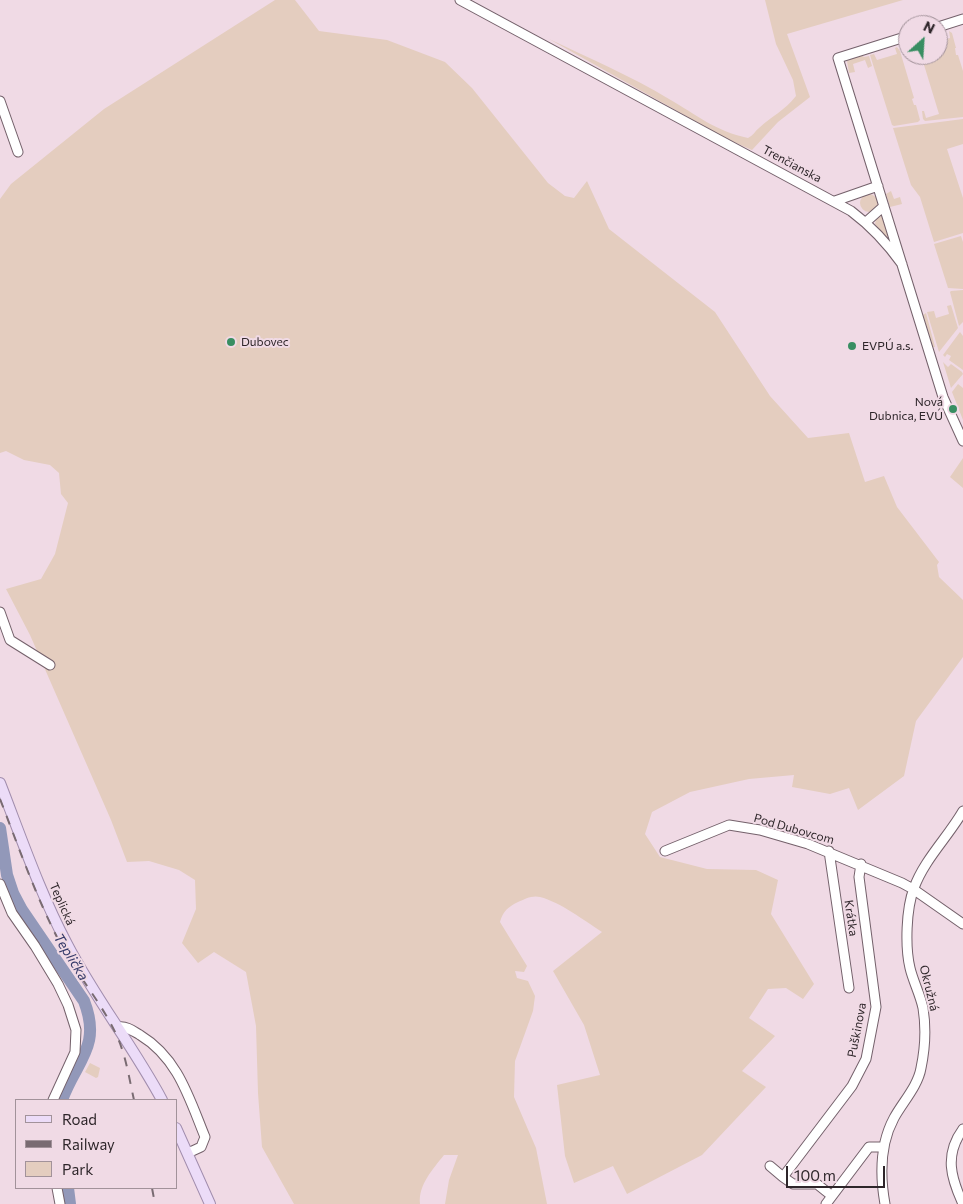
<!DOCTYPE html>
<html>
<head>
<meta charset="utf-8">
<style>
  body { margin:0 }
  #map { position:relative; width:963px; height:1204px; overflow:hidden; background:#f0dae5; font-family:Commissioner,sans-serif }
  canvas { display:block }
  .legend { position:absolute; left:15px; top:1099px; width:162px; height:90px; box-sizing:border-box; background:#f0dae5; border:1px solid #a2929a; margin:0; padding:6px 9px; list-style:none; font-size:15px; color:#2e262a }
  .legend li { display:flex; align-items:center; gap:10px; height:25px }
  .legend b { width:25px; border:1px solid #a2929a }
  .north { position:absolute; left:898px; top:15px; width:50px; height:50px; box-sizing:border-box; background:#f0dae5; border:1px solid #a2929a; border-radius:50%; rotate:26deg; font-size:14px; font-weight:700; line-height:20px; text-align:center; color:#2e262a }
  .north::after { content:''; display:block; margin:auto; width:18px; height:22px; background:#388e62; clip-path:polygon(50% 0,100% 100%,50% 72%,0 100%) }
  .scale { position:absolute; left:786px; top:1166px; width:99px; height:22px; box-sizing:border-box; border:2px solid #2e262a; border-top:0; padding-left:6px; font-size:15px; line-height:18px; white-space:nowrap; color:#2e262a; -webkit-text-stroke:4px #f0dae5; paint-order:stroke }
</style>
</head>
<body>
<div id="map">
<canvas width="963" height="1204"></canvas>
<ul class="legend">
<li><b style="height:6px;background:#ecdcf8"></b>Road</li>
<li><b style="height:6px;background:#796b72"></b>Railway</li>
<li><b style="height:14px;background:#e4cdbf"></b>Park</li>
</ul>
<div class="north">N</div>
<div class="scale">100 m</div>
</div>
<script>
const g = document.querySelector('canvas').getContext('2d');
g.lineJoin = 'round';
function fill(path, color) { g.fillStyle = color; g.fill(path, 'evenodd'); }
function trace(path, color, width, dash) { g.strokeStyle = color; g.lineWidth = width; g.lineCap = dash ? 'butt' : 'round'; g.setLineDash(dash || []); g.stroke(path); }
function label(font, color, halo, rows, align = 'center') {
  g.font = font + ' Commissioner,sans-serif'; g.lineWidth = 4; g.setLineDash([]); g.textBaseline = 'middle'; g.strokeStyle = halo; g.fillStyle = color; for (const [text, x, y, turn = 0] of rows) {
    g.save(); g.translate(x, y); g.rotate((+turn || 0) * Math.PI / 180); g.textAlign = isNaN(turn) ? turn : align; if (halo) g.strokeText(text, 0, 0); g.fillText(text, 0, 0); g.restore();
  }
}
const green = new Path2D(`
  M275,0H295L319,31L387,40L445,62L472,88L548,183L565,196L574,198L587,181L609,229L715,312L770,396L808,438L849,433L865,482L884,476L897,507L939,562L937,565L939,577L963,600V657L916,721L904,776L858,810L849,788L830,794L792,787L794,775L749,779L690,792L652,812L645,834L660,857L707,869L756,870L778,880L771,914L814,984L803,999L786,988L768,989L749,1018L775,1036L742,1071L766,1087L702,1155L627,1194L613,1166L574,1183L565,1156L557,1085L600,1075L584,1025L553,971L602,932C585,921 560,902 540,897C532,895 525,899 518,902C508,907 503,911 500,922L527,966L524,972L515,971L517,978L528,981L535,996L533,1011L515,1061L514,1097L536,1148L547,1204H445L449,1180L458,1155H444C433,1169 418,1185 420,1204H294L262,1147L258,1093L256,1026L246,972L214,952L198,963L182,943L196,909L195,880L179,870L149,861L127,862L111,820L30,635L6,589L41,579L55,554L68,503L61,494L59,473L50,465L24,460L6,451L0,453V199L11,184L104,109Z
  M765,0H903L787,34L810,97L778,122L752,150L727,139L549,39C589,58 631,76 669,99C697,115 715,131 748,138C754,135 754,132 759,128C772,116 784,111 796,96L793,80L776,44Z
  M949,31L952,33L956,48H955L956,55H958L963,71V117L925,121L923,119L922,111H924L926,118L939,114L921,55H938V42L950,38Z
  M897,47L900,51L914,98L912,99L914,105H916L920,120L918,122L894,126L892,125L870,55L874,54L877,60L897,54L895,48Z
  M861,55L864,57L869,56L872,66L868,68L865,60L853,64L855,72L849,73L847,61Z
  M963,119V144L947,149L963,198V233L934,242L920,197L911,185L893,128Z
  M891,191L894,199L900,197L902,204L890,207L886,194Z
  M860 203a9 9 0 1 1 18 0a9 9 0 1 1-18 0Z
  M883,215L890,238L885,236L875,224L876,219Z
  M961,236L963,242V289L948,288L934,244Z
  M963,290V322L959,326L950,292L951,291Z
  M951,305L958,328L939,352L927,312L934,311L936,318L949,314L947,306Z
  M926,313L935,347H933L923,315Z
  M960,332L963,336V370L949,360L951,356L947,354L945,357L943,355Z
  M943,362L948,367L951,364L962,372L963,374L951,388Z
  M958,384L963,388V420L952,392Z
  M963,458V488L950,477Z
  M90,1063L100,1068L98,1077L96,1078L85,1072Z`);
const river = new Path2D(`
  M0,828L7,875L13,893L22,910L84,1001C102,1047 76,1061 62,1100
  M68,1188L70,1204`);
const minor = new Path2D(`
  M460,0L851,211C871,226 887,243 902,264
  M938,27L963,19
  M908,36L838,58L943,397L963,441
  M0,101L18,152
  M835,201L878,186
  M866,222L884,206
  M0,612L10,640L50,665
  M665,851L729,825L760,830L808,844L902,883L913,889L963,924
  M829,851L849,988
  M0,884L12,913L35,946L58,984L68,1005L76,1030L75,1052L53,1100
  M119,1027C127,1026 133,1031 140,1035C178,1058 189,1098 205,1137L201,1147L188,1153
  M770,1166L783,1177
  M57,1188L60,1204
  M832,1196L817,1184H793L783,1177L852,1086L866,1059L876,1007L859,877L861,864
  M826,1204L869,1147H884
  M885,1204C880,1176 880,1144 894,1118C902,1103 918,1086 921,1068C925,1049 926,1027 923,1008C920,994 913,981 910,968C905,947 906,909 914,888C924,860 948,837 963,811
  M963,1204C951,1178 944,1155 963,1129`);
const major = new Path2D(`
  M0,783C21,837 40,893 67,944C95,998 133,1046 162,1100
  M176,1128L210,1204`);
const rail = new Path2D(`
  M0,799C19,848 36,897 60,943C77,975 101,1002 116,1034C126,1055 129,1078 134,1100
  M152,1188L155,1204`);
const markers = [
  [231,342,5,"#388e62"],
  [852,346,5,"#388e62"],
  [953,409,5,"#388e62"]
];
const streetNames = [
  ["Trenčianska",792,164,28],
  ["Pod Dubovcom",794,829,16],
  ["Teplická",62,904,66],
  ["Krátka",851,918,82],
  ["Okružná",929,988,76],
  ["Puškinova",857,1030,-79]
];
const poiNames = [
  ["Dubovec",241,342],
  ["EVPÚ a.s.",862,346],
  ["Nová",943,402,"right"],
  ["Dubnica, EVÚ",943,416,"right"]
];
const waterNames = [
  ["Teplička",71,957,58]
];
fill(green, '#e4cdbf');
trace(river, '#9298b9', 12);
trace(minor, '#74616b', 11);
trace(major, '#a18dad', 12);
trace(minor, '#fff', 9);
trace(major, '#ecdcf8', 10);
trace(rail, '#796b72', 2, [9, 9]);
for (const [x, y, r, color] of markers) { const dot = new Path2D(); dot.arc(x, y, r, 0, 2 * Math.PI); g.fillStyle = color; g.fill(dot); trace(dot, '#f0dae5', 2); }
label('12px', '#2e262a', '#f0dae5', streetNames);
label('12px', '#2e262a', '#f0dae5', poiNames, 'left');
label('italic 14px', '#353a69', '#f0dae5', waterNames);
</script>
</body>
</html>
